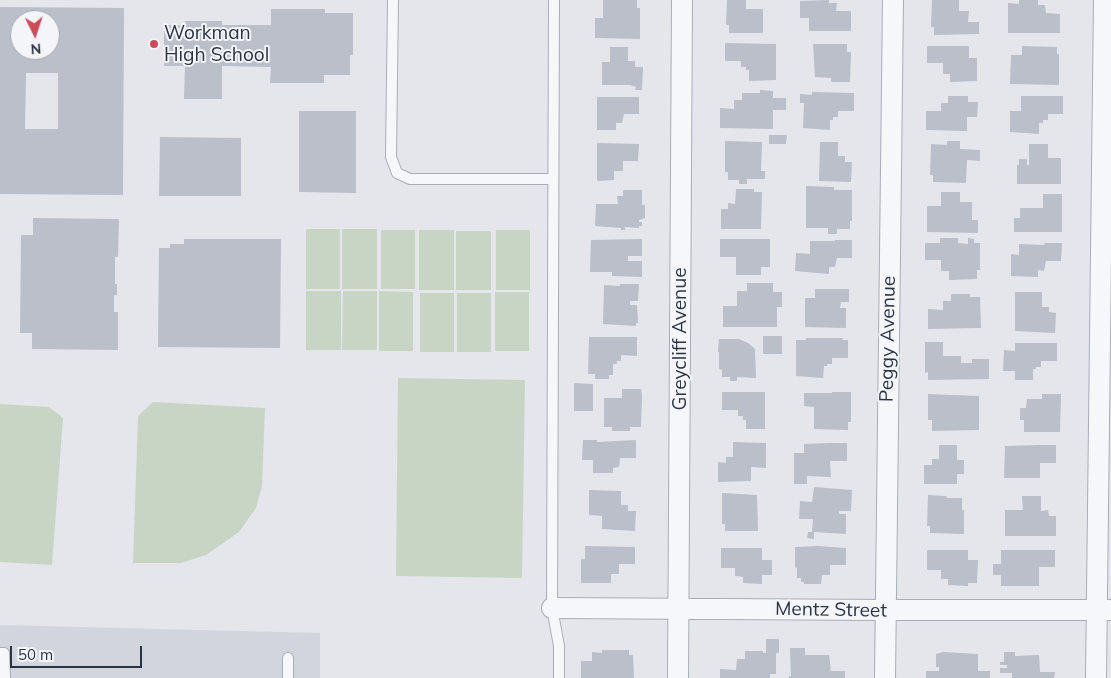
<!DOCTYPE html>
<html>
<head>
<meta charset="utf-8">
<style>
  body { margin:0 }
  #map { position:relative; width:1111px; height:678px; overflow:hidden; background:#e4e6ec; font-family:Mulish,sans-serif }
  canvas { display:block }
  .north { position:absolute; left:10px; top:10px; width:50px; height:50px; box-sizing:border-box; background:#f3f5f9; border:1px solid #a3a7b1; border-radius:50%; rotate:176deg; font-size:14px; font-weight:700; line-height:20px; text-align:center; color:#2b3344 }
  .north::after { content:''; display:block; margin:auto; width:18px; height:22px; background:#d04a59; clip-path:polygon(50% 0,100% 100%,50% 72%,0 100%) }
  .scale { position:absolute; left:10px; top:646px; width:132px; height:22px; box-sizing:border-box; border:2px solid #2b3344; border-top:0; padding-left:6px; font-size:15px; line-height:18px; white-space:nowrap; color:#2b3344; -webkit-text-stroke:4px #f3f5f9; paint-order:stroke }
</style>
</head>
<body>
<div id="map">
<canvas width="1111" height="678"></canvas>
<div class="north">N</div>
<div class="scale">50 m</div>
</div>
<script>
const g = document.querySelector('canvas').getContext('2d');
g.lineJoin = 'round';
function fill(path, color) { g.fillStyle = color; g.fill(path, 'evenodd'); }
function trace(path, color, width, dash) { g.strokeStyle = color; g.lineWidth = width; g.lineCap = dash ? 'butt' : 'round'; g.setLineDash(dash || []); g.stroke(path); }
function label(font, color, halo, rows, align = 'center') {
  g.font = font + ' Mulish,sans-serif'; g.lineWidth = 4; g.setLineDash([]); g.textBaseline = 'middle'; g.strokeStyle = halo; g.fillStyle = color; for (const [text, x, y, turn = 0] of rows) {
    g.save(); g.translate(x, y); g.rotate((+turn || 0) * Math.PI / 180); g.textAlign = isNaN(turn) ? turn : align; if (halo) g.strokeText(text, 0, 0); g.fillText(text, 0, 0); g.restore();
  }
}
const built = new Path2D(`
  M0,625L320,633V678H0Z`);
const green = new Path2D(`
  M306,229H340V289H306Z
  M342,229H377V289H342Z
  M381,230H415V289H381Z
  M419,230H454V290H419Z
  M496,230H530V290H496Z
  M456,231H491V290H456Z
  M306,291H341V350H306Z
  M343,291H377V350H342Z
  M379,291L413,292V351H379Z
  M495,292H529V351H495Z
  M420,293H454V352H420Z
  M457,293H491V352H457Z
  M398,378L525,380L522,578L396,576Z
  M153,402L265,408L262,486L256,508L239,532L206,555L181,563H133L138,416Z
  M0,404L49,407L63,418L52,565L0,562Z`);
const building = new Path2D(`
  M603,0H637V8H640V39L595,38V18H603Z
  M727,0H746V9H763V33H729V25H726Z
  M829,0V3H837L836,11H851V31H809V18H800V1Z
  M932,0H959V11H969L968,22H979V34L934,35V27H931Z
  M1019,0H1038V5H1045L1046,13L1060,14V33H1008V3L1019,4Z
  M0,7L124,8L123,195L0,194ZM20,20H50V50H20ZM26,73H58V129H25Z
  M271,9H325V13H353V55H350V75H324V83H270L271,67L222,66V99H184L185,66H164V25H185V21H222V25H271Z
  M725,43L776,44V80L749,81V70H746V67H741V61H725Z
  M813,44H847V52H851L850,82H831V78L815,77Z
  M927,46H969V58H977V81L950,82V74H943V63H927Z
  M1022,46L1057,47V54H1059V85L1010,84L1011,55H1022Z
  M610,47H628V61H635V67H643L642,90H635L636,87L630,85H602V62H610Z
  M760,90L773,91V98H786V110H773V129L720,128V108L734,109V100H742V93H760Z
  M812,92L854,93V111H838V117H833V120H830V130L803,128L804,103H800V94L812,95Z
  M948,96H968V102H978L977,117H967V131L926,130V111H941V103H948Z
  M1021,96H1063V114H1048V120H1043V123H1039V134L1010,132V111H1021Z
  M597,97H639V114H624L622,123H616V130H597Z
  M299,111H356V193L299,192Z
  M769,135H787L786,144H769Z
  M160,137L241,138V196H159Z
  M725,141L762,142L761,171H765V179H747V184H739V180H728V172H725Z
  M947,141H960V149L980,150V161L967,160L966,183L933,182V175H930L931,144L947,145Z
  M820,142H838V156H845V162H852L851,182L819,181Z
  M597,143L639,144L638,161H623V171H614V180L598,181L597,180Z
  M1029,144H1048V158H1061V184H1017V165H1019V159H1027V165H1029Z
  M806,186L834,187V190H852V221H850V229H837V234H828V228H806Z
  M736,189H754V192H762L761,229H721V209H728V203L735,204Z
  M623,190H642V205H645V218L639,220V222H642V226H639V228L625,227V230H621V228L595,226L596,204H618L617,196H623Z
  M941,192H960V202H972V220H978V233L927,232V206H941Z
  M1043,194H1062V232H1014V218H1020V208H1043Z
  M33,218L119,219L118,257H115V284H117V295H114V312H118V350L32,349V333H20L21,235H33Z
  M940,238H958V243L968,244V238L974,239V243H980V270H977V279L949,280V271H941V260H925V243H940Z
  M184,239H281L280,348L158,347L159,248H170V244H184Z
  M642,239V256H628V261H642V277L612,276V272H590L591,240Z
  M720,239H770V267H761V275H736V257H720Z
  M835,240H852V258H837L835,267H829V274L795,271L796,253L810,254V241H835Z
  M1044,243H1062L1061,261H1046L1044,271L1038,270V277L1011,276V254L1019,255V244L1045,245Z
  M747,283H773V292H782V307H777V327H723V306H737V291H747Z
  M620,284H639L638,301H630V305H637L638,323H636V326L603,324L604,285L620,286Z
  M815,289H849V302H841L840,308H846V328L805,327V298H815Z
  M1015,292H1042V307H1049V312L1056,313L1055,333L1015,331Z
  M951,294H970V297H980L981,328L928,329V309L943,310V301H951Z
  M763,336H782V354H763Z
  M589,337H637V356L621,355V361H617V364H613V375H609V379H595V374H588Z
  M806,338H843L842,340H848V358H832V364H827V366H824L823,378L796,376V340H806Z
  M719,339H739L748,343L755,349L756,378L737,377V381H730V377H722V370L719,369V352H718Z
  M925,342H943V356H961V363H972V359H989V379L928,380V372L925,373Z
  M1015,343H1057V361H1041V367H1036V369H1033V380H1015V371H1003L1004,350L1015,351Z
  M574,383L593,384V411H574Z
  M622,389H641L642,395L641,427H630V431H612V427H604V398H622Z
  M722,392H765V429H746V420H743V416H738V410H722Z
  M832,392H851V422H848V430L814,429V407L804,406V393H832Z
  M928,394L979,396V430L932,431V420H928Z
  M1042,394H1061L1060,432H1024V420H1020V408H1026L1027,399H1042Z
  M583,440H597V442L636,440V458H620L619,467L613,468V473H593V460H582Z
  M733,442L766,443V468L751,467V481L718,482V462L726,463V457H733Z
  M829,443H847V461H830L831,477L807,476V484H794V453H804V444Z
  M939,445H957V460H964V474H957V484H924V465H932V459H939Z
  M1039,445H1056V463H1040V478H1004L1005,446Z
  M814,487L852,490L851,511H839V514H846V534L814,532V539L807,538L808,532H812L813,519H799L800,501L812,502Z
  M589,490L621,491V505H628V511H636L635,531L602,529V516L589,515Z
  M722,493L757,495L758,531H725V524H722Z
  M928,495L947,496L946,498H962V510H964V534L930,533V526H927Z
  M1022,496H1041V511L1048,510L1049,516H1056V536H1005V510H1023Z
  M585,546L635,547V564H619V574H611V583H581V559H585Z
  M818,546L846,548V565H830V575H822L821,584H804V582H801V578H797V568L795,567V547Z
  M721,548H762V560H772V575H762V584L743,583V577L735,576V568H721Z
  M927,550H968V560H978L977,583H968V586L948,585V579H941V570H927Z
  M1001,550H1055V567H1039V586H1001V575H993V564H1001Z
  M766,639H779V653H776V674H770V678H720V669L736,670L737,659H745V651H763V653H766Z
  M790,648H805V655H829L831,671H845V678H789V676H791Z
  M602,650H629V655H633L634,678H581V661H592V652L602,653Z
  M943,652L978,654V671H990V678H926V671H939V667H936V654Z
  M1004,652H1015V656L1039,655L1040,672H1055L1054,678H1012V673H1000V668H1007V665H1000V662H1004Z`);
const service = new Path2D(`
  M393,0L391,157L397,173L410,179H553
  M554,0L552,608L559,646V678
  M0,653H4L5,678
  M288,658V678`);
const minor = new Path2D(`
  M552,608L885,610H1109
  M678,678L682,0
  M885,678L893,0
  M1096,678L1104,0`);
const markers = [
  [154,44,5,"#d04a59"]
];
const poiNames = [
  ["Workman",164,33],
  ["High School",164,55]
];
const streetNames = [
  ["Greycliff Avenue",680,339,-90],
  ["Peggy Avenue",888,339,-89],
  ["Mentz Street",831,610,1]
];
fill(built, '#d2d5de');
fill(green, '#c8d5c5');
fill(building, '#bbbfc9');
trace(service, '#a9adb6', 12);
trace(minor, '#a9adb6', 22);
trace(service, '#f6f7fa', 10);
trace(minor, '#f6f7fa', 20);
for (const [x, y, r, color] of markers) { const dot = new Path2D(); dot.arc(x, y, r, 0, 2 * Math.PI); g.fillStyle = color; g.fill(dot); trace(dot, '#f3f5f9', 2); }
label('19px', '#2b3344', '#f3f5f9', poiNames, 'left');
label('19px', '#2b3344', '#f3f5f9', streetNames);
</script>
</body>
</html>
